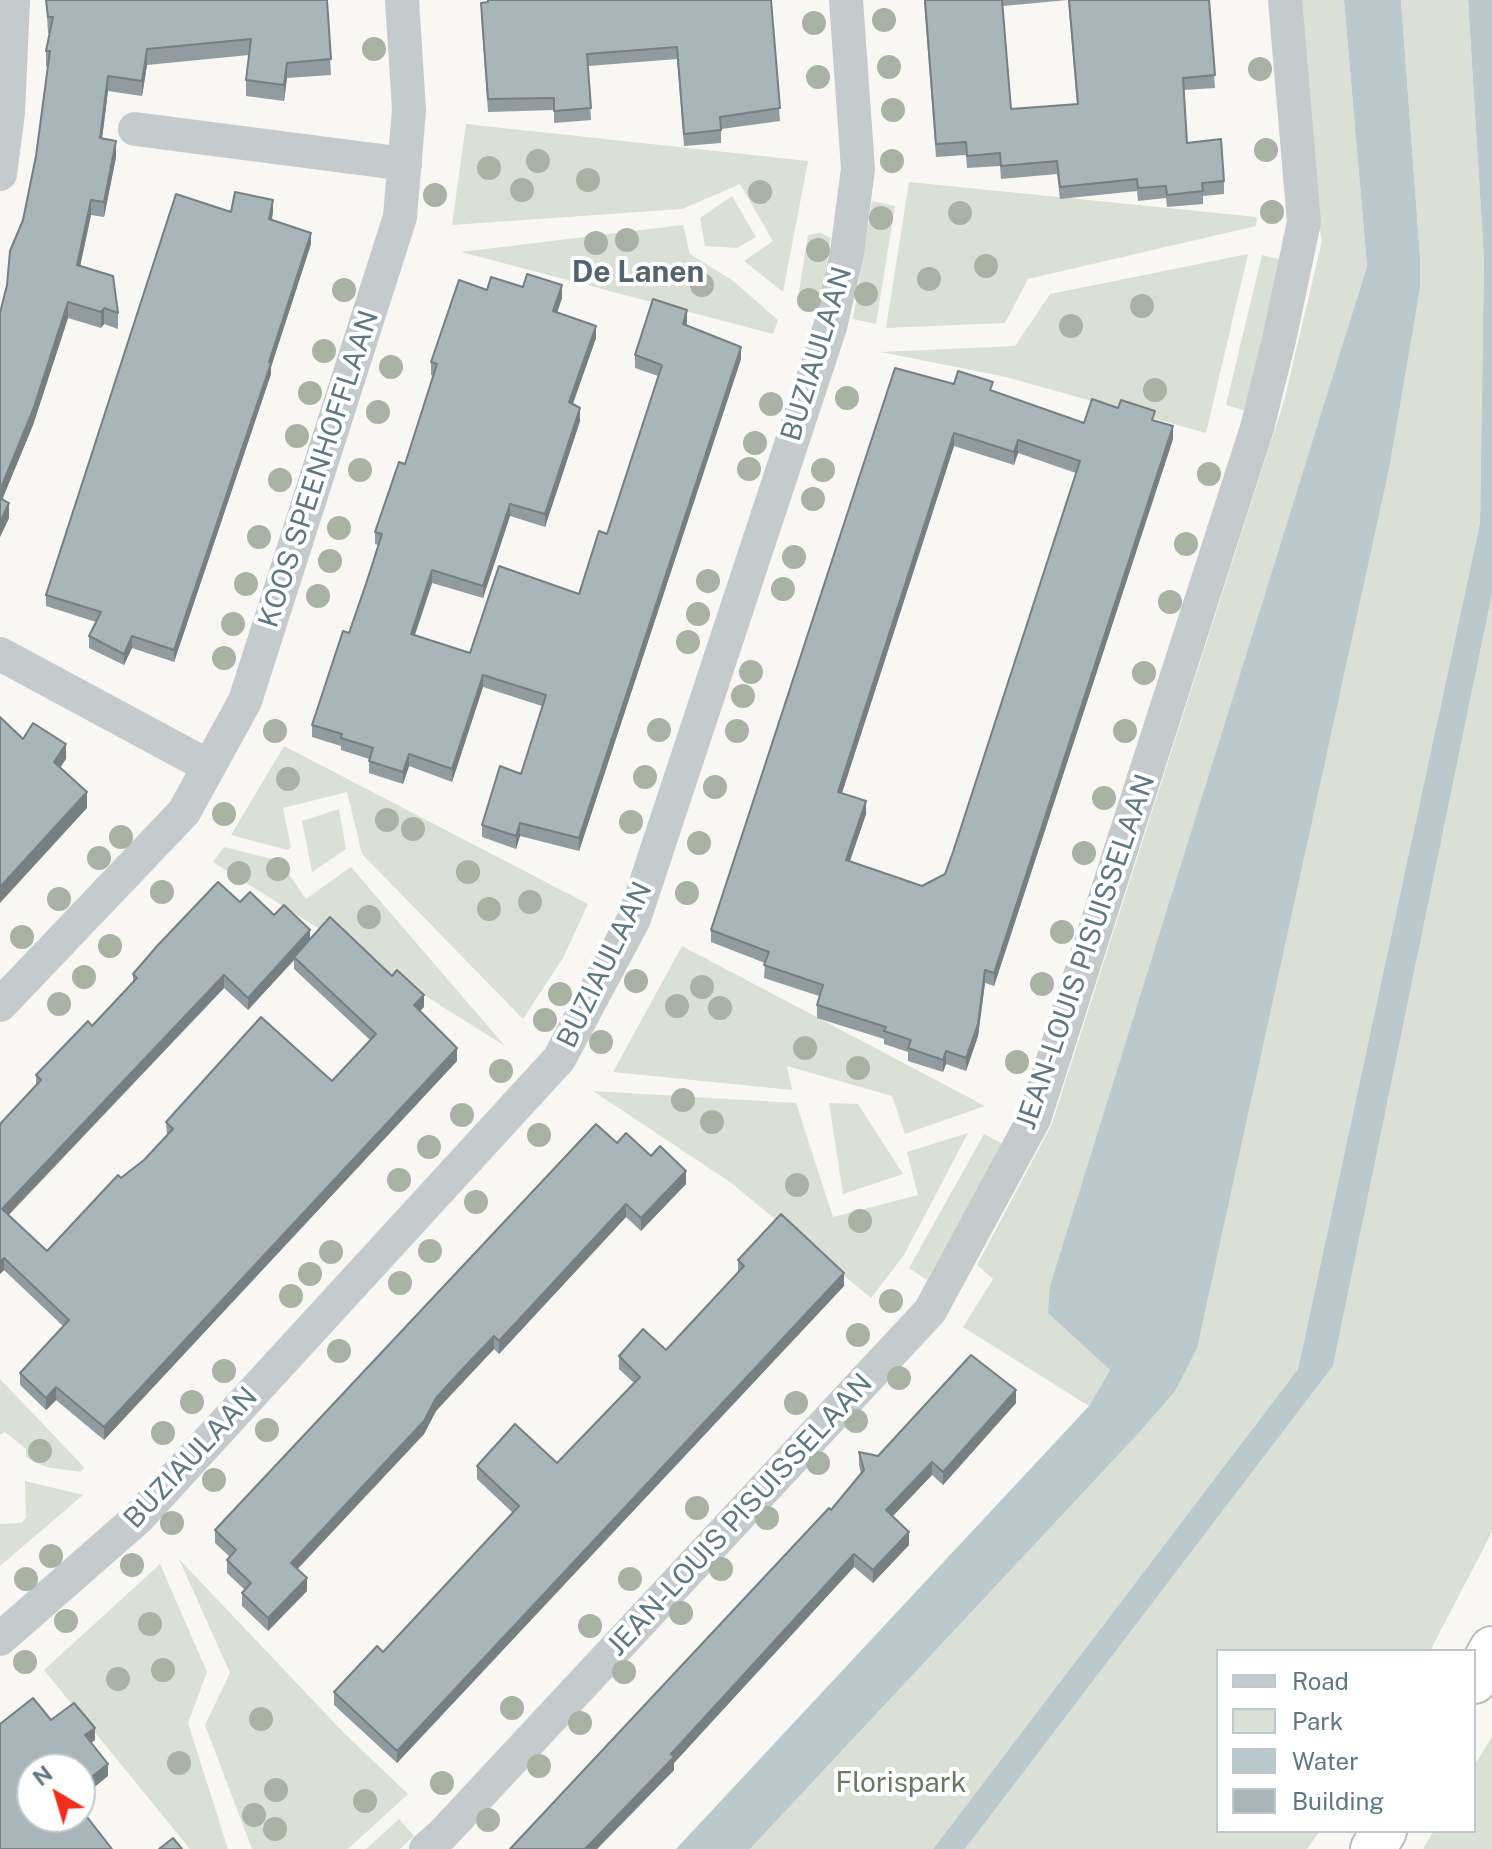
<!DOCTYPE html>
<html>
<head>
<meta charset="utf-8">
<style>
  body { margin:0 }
  #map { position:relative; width:1492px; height:1849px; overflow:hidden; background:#f8f7f4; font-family:"Public Sans",sans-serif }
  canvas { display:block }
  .legend { position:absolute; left:1216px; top:1649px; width:260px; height:184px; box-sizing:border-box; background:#fff; border:2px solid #bfc9cd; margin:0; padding:10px 14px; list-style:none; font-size:24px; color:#607882 }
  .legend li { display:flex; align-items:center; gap:16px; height:40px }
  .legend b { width:40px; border:2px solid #bfc9cd }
  .north { position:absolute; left:16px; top:1753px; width:80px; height:80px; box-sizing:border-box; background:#fff; border:2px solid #bfc9cd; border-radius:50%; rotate:322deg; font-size:22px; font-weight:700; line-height:32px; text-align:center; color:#607882 }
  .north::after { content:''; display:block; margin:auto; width:28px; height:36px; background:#f1301b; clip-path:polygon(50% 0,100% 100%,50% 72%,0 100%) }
</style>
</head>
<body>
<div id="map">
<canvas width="1492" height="1849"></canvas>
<ul class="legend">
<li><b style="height:10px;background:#c5cacd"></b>Road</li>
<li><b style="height:22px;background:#dae0d5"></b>Park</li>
<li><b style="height:22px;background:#bacacc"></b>Water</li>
<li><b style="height:22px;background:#a8b5b9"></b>Building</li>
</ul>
<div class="north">N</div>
</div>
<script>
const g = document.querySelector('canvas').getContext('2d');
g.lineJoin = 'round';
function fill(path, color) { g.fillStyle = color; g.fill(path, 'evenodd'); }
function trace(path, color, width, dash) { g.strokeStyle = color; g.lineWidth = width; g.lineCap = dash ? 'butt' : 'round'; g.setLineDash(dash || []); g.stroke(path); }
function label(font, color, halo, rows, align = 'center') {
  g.font = font + ' "Public Sans",sans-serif'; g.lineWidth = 8; g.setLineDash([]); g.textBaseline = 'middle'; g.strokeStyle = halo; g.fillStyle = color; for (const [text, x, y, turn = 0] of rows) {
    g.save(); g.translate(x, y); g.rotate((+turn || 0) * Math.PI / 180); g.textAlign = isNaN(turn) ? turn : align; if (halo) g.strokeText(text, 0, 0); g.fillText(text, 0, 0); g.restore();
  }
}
const green = new Path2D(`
  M1299,0H1344L1367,265L1049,1313L1110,1370L1089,1406L963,1327L993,1279L977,1265L1051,1126L1284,401L1322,241L1314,200Z
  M1401,0H1468L1484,260L1480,523L1298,1369L933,1849H750L1136,1436L1390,464L1420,289V257Z
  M466,124L808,161L783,292L744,261L773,241L740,184L682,209L452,225Z
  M909,182L1257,217L1256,226L1028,279L1005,323L886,328Z
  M732,196L756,237L737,248L705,246L700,218Z
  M872,201L895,206L876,324L853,319Z
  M683,225L690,254L732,280L778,320L773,334L461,252Z
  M820,233L831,238L818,310L797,304L808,235Z
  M1248,254L1206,433L1006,377L881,352L1015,346L1050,294Z
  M1262,255L1282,260L1250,412L1226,405Z
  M1492,594V1532L1430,1651H1218V1831H1320L1307,1849H965L1333,1366Z
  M284,746L588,904L563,958L523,1019L362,854L347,792L283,808L291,847L288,850L231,835Z
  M339,809L346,849L312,872L302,821Z
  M224,847L280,861L306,899L351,867L505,1046L213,862Z
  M682,946L985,1106L905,1134L892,1096L787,1066L792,1090L613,1072Z
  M593,1091L796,1103L833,1217L918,1195L907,1152L968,1133L904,1255L871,1298L730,1182Z
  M829,1103L858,1104L903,1174L843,1194Z
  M984,1134L1003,1144L927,1280L909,1268Z
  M0,1379L84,1467L81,1472L46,1467L26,1457V1449L5,1432L0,1435Z
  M25,1481L83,1495L0,1566V1524L21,1523L26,1518Z
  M179,1559L343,1732L408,1794L348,1849H252L205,1725L230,1673Z
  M160,1564L207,1672L188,1723L228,1849H190L44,1670Z
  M1492,1737V1849H1423L1434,1831H1474V1766Z
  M399,1819L414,1836L400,1849H366Z`);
const water = new Path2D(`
  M1344,0H1401L1420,257V289L1390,464L1197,1348L1175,1391L1136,1436L750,1849H676L1089,1406L1110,1370L1048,1313L1050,1286L1367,266Z
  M1468,0H1492V594L1333,1366L965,1849H933L1298,1369L1480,523L1484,260Z`);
const minor = new Path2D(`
  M135,129L405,164
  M0,174L8,113L13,0
  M0,654L208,766
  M0,1005L184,812L245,701L400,217L409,110L402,0
  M0,1639L138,1518L559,1059L634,919L830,327L847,253L858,169L846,0
  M426,1849L442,1835L930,1311L1034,1119L1257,428L1279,340L1304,222L1285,0`);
const motorway = new Path2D(`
  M1474,1681L1492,1649
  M1373,1849L1384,1831`);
const trees = [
  [884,20],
  [814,23],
  [374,49],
  [889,67],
  [1260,69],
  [818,77],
  [893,110],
  [1266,150],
  [538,161],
  [892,161],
  [489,168],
  [588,180],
  [522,190],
  [760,192],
  [435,195],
  [1272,212],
  [960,213],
  [881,218],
  [627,240],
  [596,243],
  [818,250],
  [986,266],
  [929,279],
  [702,285],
  [344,290],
  [866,294],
  [809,300],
  [1142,306],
  [1071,326],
  [324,351],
  [391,367],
  [1155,390],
  [310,393],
  [847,398],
  [771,404],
  [378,412],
  [297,436],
  [755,443],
  [749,469],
  [360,470],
  [823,470],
  [1209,474],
  [280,480],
  [813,499],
  [339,528],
  [259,537],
  [1186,544],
  [794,557],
  [330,561],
  [708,581],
  [246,584],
  [783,589],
  [318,596],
  [1170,602],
  [698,614],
  [233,624],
  [688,642],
  [224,658],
  [751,672],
  [1144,673],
  [743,696],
  [659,730],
  [275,731],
  [737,731],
  [1125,731],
  [645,777],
  [288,779],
  [715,787],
  [1104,798],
  [224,814],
  [387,820],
  [631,822],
  [413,829],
  [121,837],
  [699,843],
  [1084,853],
  [99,858],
  [278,869],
  [468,872],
  [239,873],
  [162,892],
  [687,893],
  [59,899],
  [530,902],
  [489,909],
  [369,917],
  [1062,932],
  [22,937],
  [110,946],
  [84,977],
  [636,981],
  [1042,984],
  [702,987],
  [560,994],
  [59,1004],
  [677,1006],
  [720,1008],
  [545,1020],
  [601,1042],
  [805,1048],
  [1017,1062],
  [858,1068],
  [501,1071],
  [683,1100],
  [462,1115],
  [712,1122],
  [539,1135],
  [429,1147],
  [399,1180],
  [797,1185],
  [476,1202],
  [860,1221],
  [430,1251],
  [331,1252],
  [310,1274],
  [400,1283],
  [291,1296],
  [891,1301],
  [858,1335],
  [339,1351],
  [224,1371],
  [899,1378],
  [192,1402],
  [796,1403],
  [856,1421],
  [267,1430],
  [163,1433],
  [40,1451],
  [818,1463],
  [214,1480],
  [697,1508],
  [767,1518],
  [172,1523],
  [51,1556],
  [132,1565],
  [721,1569],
  [26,1579],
  [630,1579],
  [681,1613],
  [66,1621],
  [150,1624],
  [590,1626],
  [25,1662],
  [163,1670],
  [624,1672],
  [118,1679],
  [512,1708],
  [261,1719],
  [580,1723],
  [179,1763],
  [539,1766],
  [442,1783],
  [276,1790],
  [365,1801],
  [254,1815],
  [488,1820],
  [275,1829]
];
const wall = new Path2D(`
  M46,0H327L331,75L287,78L284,101L246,96V80L249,55L147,65L142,96L108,91L102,139L116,157L104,217L91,215L80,266L118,313V329L104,324L101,328L68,318L33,425L2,499L9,518L0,537V313L23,220L36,156L48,67L46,66V51L50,33H48Z
  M487,0H771L780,121L721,129V143L684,146L677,59L588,66L591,120L554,123V110L488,112L481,15V3L487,2Z
  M924,0H1209L1215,88L1184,90L1187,143L1224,181V194L1203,196V204L1167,207L1166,198L1138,201L1137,191L1060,199L1057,174L1001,179L1000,166L967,168L966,155L936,157ZM1068,0L1077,104L1011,109L1003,6Z
  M231,212H273L272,220L311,244L271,367V374L174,662L132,648L124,665L89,648V636L96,622L46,606V595Z
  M523,287L562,298L557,313L596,338L573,404L580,421L545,527L510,516L483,598L432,583L415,635L470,653L579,594L607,534L658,376L635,368V355L687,323V325L741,359L579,851L520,836L516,849L482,837V825L521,774L542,706L483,687L452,782L409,766L403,784L369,773V759L341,750V746L312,737V725L349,633L378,545L375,544V532L405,464L433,376L431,375V362L487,290Z
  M954,384L993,391L1084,423L1155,420L1173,439L994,986L985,983L978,1036L966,1071L946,1064L943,1072L908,1061V1052L884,1044V1039L817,1018V1005L819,996L764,978L765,963L711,942V930ZM954,446L1014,465L1018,453L1076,473L953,852L945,874L922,886L850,861L866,814L842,793Z
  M240,902L274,915L310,939L424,1007L420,1011L457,1061L104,1440L56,1400L46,1410L20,1385V1373L63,1326L4,1270L0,1274V1124L36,1085V1075L92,1026L133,982V974ZM294,960V969L370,1040L332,1081L166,1122L167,1135L144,1160L121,1178L47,1251L9,1215L224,988L248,1010Z
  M617,1143L651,1156L686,1184L641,1231L626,1217L499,1354L494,1349L457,1388L436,1411L424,1434L297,1569L307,1591L268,1631L242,1606V1593L245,1590L227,1573V1560L230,1557L215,1543V1530Z
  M738,1260L844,1286L397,1763L334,1705V1692L383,1652L513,1513L477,1479V1466L557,1463L634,1383L619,1369V1356L666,1350L738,1272Z
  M1016,1403L943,1485L932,1475L893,1516L909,1545L873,1583L854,1567L674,1763V1770L597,1849H510L831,1510L861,1474L859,1465V1452L878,1456Z`);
const shadedWall = new Path2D(`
  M147,49V65L142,96V81Z
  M287,63V78L284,101V85Z
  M108,76V91L100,154V138Z
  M116,141V157L104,217V202Z
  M91,200V215L77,281V265Z
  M273,200V212L269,231V219Z
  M311,233V244L271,367V374L174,662V650Z
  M562,285V298L553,324V311Z
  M68,302V318L33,425L0,505V490Z
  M104,308V324L101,328V312Z
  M687,310V323L683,336V324Z
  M596,326V338L569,414V402Z
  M741,347V359L579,851V838Z
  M580,408V421L545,527V514Z
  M1173,426V439L994,986V973Z
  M954,433V446L838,805V792Z
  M1018,440V453L1014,465V452Z
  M9,503V518L0,537V522Z
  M510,504V516L483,598V586Z
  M432,570V583L411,646V634Z
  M132,636V648L124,665V654Z
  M483,675V687L452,782V769Z
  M66,744V759L54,777V762Z
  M409,754V766L403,784V772Z
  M87,792V808L0,903V887Z
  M866,801V814L846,872V860Z
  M520,823V836L516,849V836Z
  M310,930V942L294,957V960L248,1010V998Z
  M985,970V983L978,1036L966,1071V1058Z
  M224,975V988L2,1221V1209Z
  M424,995V1007L414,1017V1005Z
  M457,1048V1061L104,1440V1427Z
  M946,1051V1064L943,1072V1060Z
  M686,1171V1184L641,1231V1218Z
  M626,1204V1217L499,1354V1341Z
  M4,1258V1270L0,1274V1262Z
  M844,1273V1286L397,1763V1751Z
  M494,1336V1349L436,1411L424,1434L291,1576V1563L436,1398Z
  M56,1387V1400L46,1410V1398Z
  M1016,1390V1403L943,1485V1472Z
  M932,1462V1475L886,1523V1510Z
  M909,1532V1545L873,1583V1570Z
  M854,1554V1567L674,1763V1770L597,1849H585Z
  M307,1578V1591L268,1631V1618Z
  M95,1728V1740L85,1748V1735Z
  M108,1764V1776L80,1799V1786Z`);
const building = new Path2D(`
  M46,0H327L331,59L287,63L284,85L246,80L251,39L147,49L142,81L108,76L100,138L116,141L104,202L91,200L77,265L113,276L118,313L104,308L101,312L68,302L33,410L0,490V313L7,285L10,251L23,220L36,156L50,51H46L53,17H48Z
  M488,0H771L780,108L720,117L721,130L684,134L677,47L587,54L591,108L554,111V98L488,99L481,3L488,2Z
  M925,0H1002L1011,109L1078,104L1069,0H1209L1215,75L1183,78L1187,143L1221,139L1224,181L1202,183L1203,191L1167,195L1166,186L1138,188L1137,179L1060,187L1057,161L1001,166L1000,153L967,156L966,142L936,144Z
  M235,192L273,200L269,219L311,233L269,362L271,363L174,650L132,636L124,654L89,636L101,612L46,595L176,194L231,212Z
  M527,274L562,285L553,311L596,326L569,402L580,408L545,514L510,504L483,586L432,570L411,634L470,653L499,566L579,594L599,531L607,534L662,365L635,355L653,299L687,310L683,324L741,347L579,838L520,823L516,836L482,825L500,766L521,774L546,695L483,675L452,769L409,754L403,772L369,761L373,748L341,738L342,734L312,725L343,631L349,633L366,584L382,534L375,532L399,462L405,464L437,364L431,362L459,280L487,290L491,277L523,287Z
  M895,368L954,384L958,371L993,382L990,390L1084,423L1092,399L1118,408L1121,400L1155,411L1152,420L1173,426L994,973L985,970L978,1024L966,1058L946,1051L943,1060L908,1048L911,1040L884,1031L886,1027L817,1005L823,985L764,965L769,952L711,930ZM954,433L1014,452L1018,440L1080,461L953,852L945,874L922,886L846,860L866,801L838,792Z
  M0,498L9,503L0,522Z
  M0,717L23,739L33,723L66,744L54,762L87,792L0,887Z
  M218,882L240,902L250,892L274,915L284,905L310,930L248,998L224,975L2,1209L47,1251L118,1175L121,1178L144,1160L173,1129L166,1122L261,1017L332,1081L376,1034L294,957L330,917L392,976L397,970L424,995L414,1005L457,1048L104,1427L56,1387L46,1398L20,1373L69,1320L4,1258L0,1262V1124L41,1080L36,1075L88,1021L92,1026L137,978L133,974L158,945Z
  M596,1124L617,1143L626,1133L651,1156L660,1146L686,1171L641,1218L626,1204L499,1341L494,1336L457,1375L436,1398L424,1421L291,1563L307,1578L268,1618L242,1593L251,1583L227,1560L236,1550L215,1530Z
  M781,1214L844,1273L397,1751L334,1692L377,1646L383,1652L519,1506L477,1466L515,1424L557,1463L640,1377L619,1356L643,1329L666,1350L744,1266L738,1260Z
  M971,1355L1016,1390L943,1472L932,1462L886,1510L909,1532L873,1570L854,1554L671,1754L674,1757L585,1849H510L829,1508L831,1510L864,1470L859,1452L878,1456Z
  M33,1698L51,1720L74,1703L95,1728L85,1735L108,1764L80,1786V1769H32V1817H80V1808L112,1849H0V1724Z
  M173,1838L182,1849H159Z`);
const streetNames = [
  ["BUZIAULAAN",817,354,-73],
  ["KOOS SPEENHOFFLAAN",319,469,-72],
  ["JEAN-LOUIS PISUISSELAAN",1086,952,-71],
  ["BUZIAULAAN",605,965,-64],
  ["BUZIAULAAN",191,1458,-47],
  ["JEAN-LOUIS PISUISSELAAN",740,1515,-47]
];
const parkNames = [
  ["Florispark",901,1783]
];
const neighbourhoodNames = [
  ["De Lanen",638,273]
];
fill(green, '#dae0d5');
fill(water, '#bacacc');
trace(motorway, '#b7bcbe', 48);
trace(minor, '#c5cacd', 34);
trace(motorway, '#fff', 44);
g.fillStyle = '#a9b2a3';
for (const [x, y] of trees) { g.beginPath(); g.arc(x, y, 12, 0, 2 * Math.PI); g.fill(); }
fill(wall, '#909c9f');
fill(shadedWall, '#767f82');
fill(building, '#a8b5b9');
trace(building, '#767f82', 2);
label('28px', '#607882', '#fff', streetNames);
label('28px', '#687a60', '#fff', parkNames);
label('bold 30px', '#53656c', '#fff', neighbourhoodNames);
</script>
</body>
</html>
